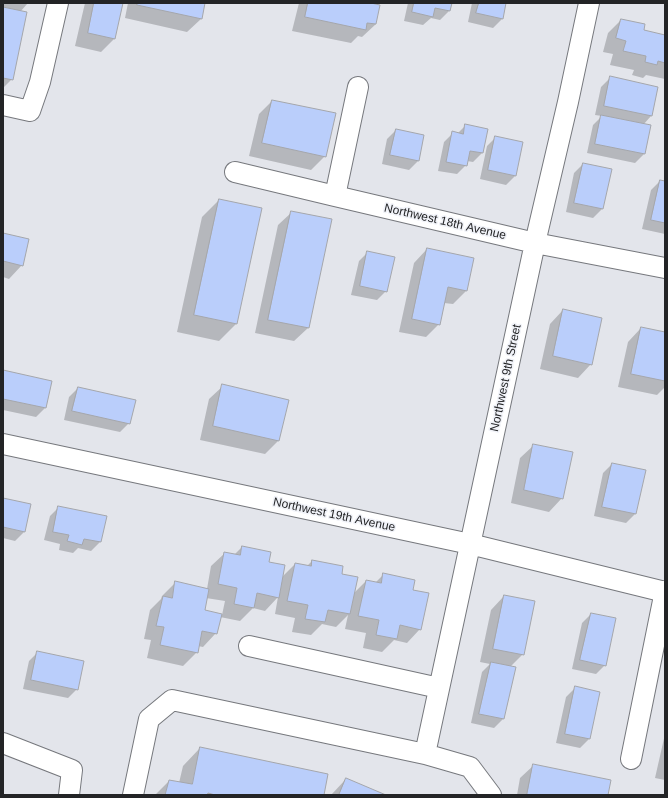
<!DOCTYPE html>
<html>
<head>
<meta charset="utf-8">
<style>
  body { margin:0 }
  #map { position:relative; width:668px; height:798px; overflow:hidden; background:#e3e5eb; font-family:Arial,sans-serif }
  canvas { display:block }
  .frame { position:absolute; inset:0; border:4px solid #232426; pointer-events:none }
</style>
</head>
<body>
<div id="map">
<canvas width="668" height="798"></canvas>
<div class="frame"></div>
</div>
<script>
const g = document.querySelector('canvas').getContext('2d');
g.lineJoin = 'round';
function fill(path, color) { g.fillStyle = color; g.fill(path, 'evenodd'); }
function trace(path, color, width, dash) { g.strokeStyle = color; g.lineWidth = width; g.lineCap = dash ? 'butt' : 'round'; g.setLineDash(dash || []); g.stroke(path); }
function label(font, color, halo, rows, align = 'center') {
  g.font = font + ' Arial,sans-serif'; g.lineWidth = 3; g.setLineDash([]); g.textBaseline = 'middle'; g.strokeStyle = halo; g.fillStyle = color; for (const [text, x, y, turn = 0] of rows) {
    g.save(); g.translate(x, y); g.rotate((+turn || 0) * Math.PI / 180); g.textAlign = isNaN(turn) ? turn : align; if (halo) g.strokeText(text, 0, 0); g.fillText(text, 0, 0); g.restore();
  }
}
const shadow = new Path2D(`
  M3,3H28L20,12L12,79L3,88Z
  M85,3H122L114,39L101,52L75,46Z
  M128,3H204L201,19L187,32L125,18Z
  M299,3H366L376,24L362,37L358,36L351,43L292,31Z
  M408,3H451L449,11L440,20L431,18L423,25L404,21Z
  M472,3H505L502,19L493,28L468,22Z
  M621,20L643,31L665,36V79L646,75L643,78L632,75L634,70L610,65L613,54L603,52L608,33Z
  M610,78L657,88L651,116L643,125L644,154L635,163L587,153L593,125L602,116L595,115L601,87Z
  M272,101L325,156L311,170L249,156L259,114Z
  M465,126L486,130L482,153L473,162L467,161L466,165L457,174L438,171L444,142L453,133L457,134Z
  M396,130L423,136L418,161L409,170L382,164L387,139Z
  M496,137L515,176L506,185L480,179L487,146Z
  M583,164L602,209L593,218L566,212L574,173Z
  M660,181L665,182V234L642,229L651,190Z
  M219,200L236,324L219,341L177,332L202,217Z
  M292,212L308,328L294,341L255,333L278,225Z
  M3,234L22,265L9,279L3,277Z
  M427,249L473,259L466,291L453,304L444,303L439,324L426,337L399,332L414,263Z
  M368,252L386,291L377,300L351,295L359,261Z
  M563,310L591,364L578,378L540,369L550,324Z
  M641,328L665,333V387L657,395L618,387L628,342Z
  M3,371L45,408L36,417L3,410Z
  M223,386L288,400L278,441L265,454L200,440L209,399Z
  M78,388L129,423L120,432L64,420L69,397Z
  M534,445L562,498L549,512L511,503L520,458Z
  M612,464L635,514L626,523L594,516L603,473Z
  M3,499L24,532L15,541L3,538Z
  M59,507L106,517L100,542L91,551L78,548L73,553L59,550L60,544L44,540L50,516Z
  M242,547L267,563L282,577L295,564L307,566L312,561L341,574L353,594L366,581L375,583L384,574L412,590L420,629L407,643L394,640L382,652L363,648L366,633L345,629L348,615L336,627L322,624L311,635L292,632L295,618L275,614L278,597L265,611L253,608L240,621L220,617L216,633L203,647L198,646L197,652L183,666L147,658L151,640L144,639L150,610L161,599L162,596L175,583L207,589L211,566L225,553L234,555ZM206,598L225,601L222,615L204,611Z
  M504,596L523,654L510,667L514,668L503,719L494,728L471,723L482,672L490,664L480,662L491,610Z
  M591,614L605,665L596,674L572,669L582,623Z
  M38,652L77,689L68,698L23,689L29,661Z
  M575,688L599,693L589,739L580,748L556,743L566,697Z
  M665,734V780L655,778Z
  M200,748L323,795H155L169,781L179,783L183,766Z
  M534,765L607,795H517L520,778Z
  M346,779L384,795H331Z`);
const building = new Path2D(`
  M94,3H123L115,39L88,33Z
  M138,3H205L202,19L137,5Z
  M308,3H371L380,5L376,24L367,23L366,30L305,17Z
  M414,3H452L450,11L435,8L433,17L412,12Z
  M479,3H506L503,19L476,13Z
  M3,7L27,12L13,80L3,78Z
  M621,19L645,24L644,30L665,35V63L658,61L657,65L645,62L646,56L623,51L626,41L616,38Z
  M610,76L658,87L652,116L604,106Z
  M272,100L336,113L326,157L262,143Z
  M601,115L651,125L645,154L595,144Z
  M465,124L488,129L483,153L470,151L467,166L446,162L452,131L463,134Z
  M396,129L424,135L419,161L390,155Z
  M495,136L523,142L516,176L488,170Z
  M583,163L612,169L603,209L574,203Z
  M660,180L665,181V223L651,220Z
  M219,199L262,208L237,324L194,315Z
  M291,211L332,219L309,328L268,320Z
  M3,233L29,239L23,266L3,261Z
  M427,248L474,258L467,291L448,287L440,325L412,319Z
  M367,251L395,257L387,292L360,286Z
  M563,309L602,318L592,365L553,356Z
  M641,327L665,332V381L631,374Z
  M3,370L52,381L46,408L3,399Z
  M222,384L289,400L279,441L213,426Z
  M78,387L136,400L130,424L72,411Z
  M533,444L573,452L563,499L524,490Z
  M612,463L646,470L636,514L602,507Z
  M3,498L31,504L25,532L3,527Z
  M58,506L107,516L101,542L84,539L82,545L67,541L69,535L53,532Z
  M242,546L271,552L269,562L285,565L279,598L257,593L254,608L234,604L237,588L218,584L224,552L240,555Z
  M312,560L343,566L342,574L358,577L350,614L328,610L325,622L305,619L308,605L287,601L295,563L311,566Z
  M383,573L415,580L413,590L429,593L421,630L400,625L397,639L376,635L379,620L358,616L366,580L381,583Z
  M175,581L209,589L205,610L222,614L217,634L202,631L198,653L160,645L164,627L156,626L163,596L172,598Z
  M504,595L535,601L524,655L493,649Z
  M591,613L616,618L606,666L580,660Z
  M37,651L84,661L78,690L31,680Z
  M491,662L516,667L504,719L479,714Z
  M575,686L600,692L590,739L565,734Z
  M200,747L328,774L324,795H215L208,793L207,795H165L169,780L192,784Z
  M533,764L611,780L608,795H527Z
  M346,778L386,795H339Z`);
const minor = new Path2D(`
  M358,87L335,196L535,243L665,268
  M3,105L30,111L40,82L58,3
  M235,172L335,196
  M3,444L470,544L665,592
  M249,646L439,688
  M3,743L72,770L69,795
  M425,754L535,243L568,102L589,3
  M631,759L665,591
  M133,795L149,719L172,700L425,754L470,767L491,795`);
const streetNames = [
  ["Northwest 18th Avenue",445,222,13],
  ["Northwest 9th Street",506,378,-78],
  ["Northwest 19th Avenue",334,515,12]
];
fill(shadow, '#0003');
fill(building, '#bacefb');
trace(building, '#a4a6ab', 1);
trace(minor, '#76787d', 22);
trace(minor, '#fff', 20);
label('12px', '#232426', '#f0f2f8', streetNames);
</script>
</body>
</html>
